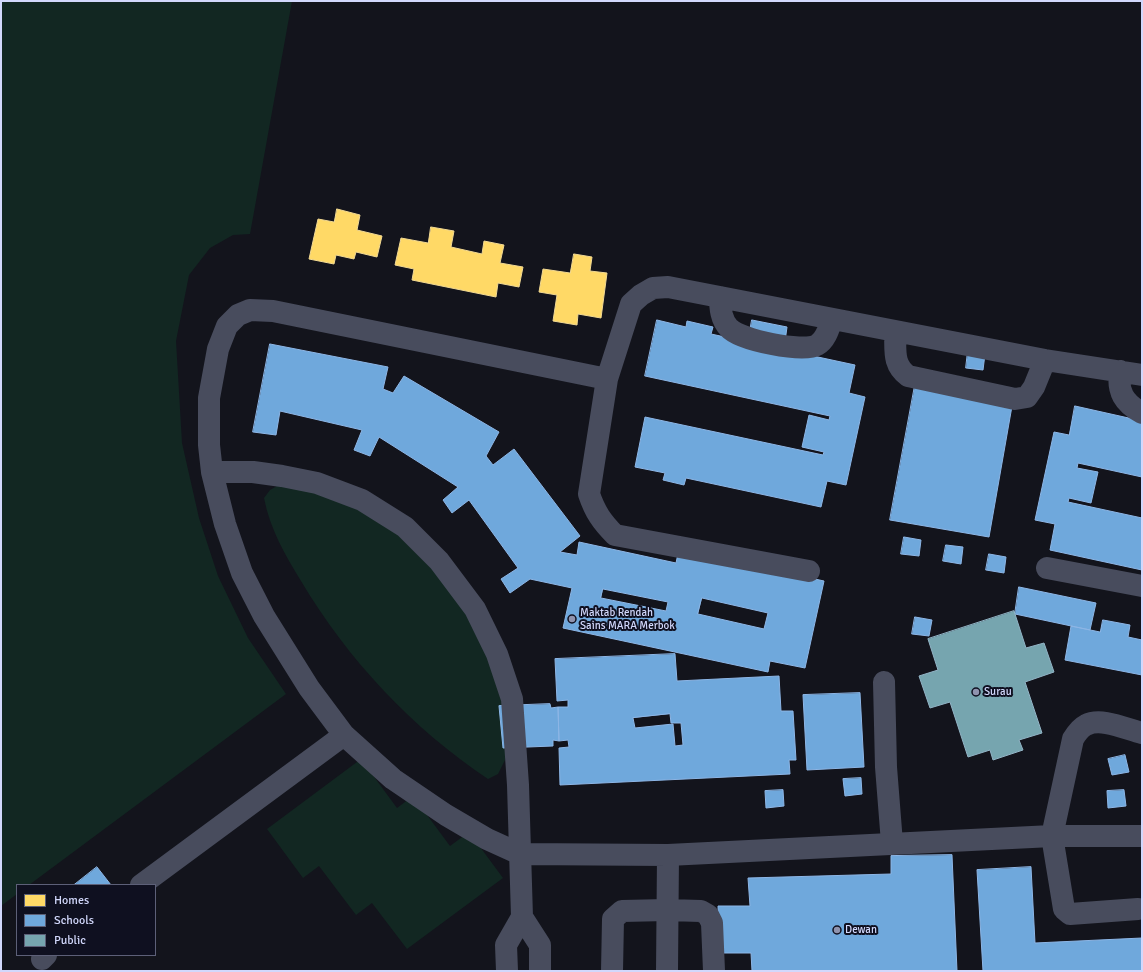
<!DOCTYPE html>
<html>
<head>
<meta charset="utf-8">
<style>
  body { margin:0 }
  #map { position:relative; width:1143px; height:972px; overflow:hidden; background:#13141c; font-family:Signika,sans-serif }
  canvas { display:block }
  .frame { position:absolute; inset:0; border:2px solid #d2d8fc; pointer-events:none }
  .legend { position:absolute; left:16px; top:884px; width:140px; height:72px; box-sizing:border-box; background:#0f1020; border:1px solid #5d6078; margin:0; padding:5px 7px; list-style:none; font-size:12px; color:#d2d8fc }
  .legend li { display:flex; align-items:center; gap:8px; height:20px }
  .legend b { width:20px; border:1px solid #5d6078 }
</style>
</head>
<body>
<div id="map">
<canvas width="1143" height="972"></canvas>
<div class="frame"></div>
<ul class="legend">
<li><b style="height:11px;background:#ffd966"></b>Homes</li>
<li><b style="height:11px;background:#6fa8dc"></b>Schools</li>
<li><b style="height:11px;background:#76a5af"></b>Public</li>
</ul>
</div>
<script>
const g = document.querySelector('canvas').getContext('2d');
g.lineJoin = 'round';
function fill(path, color) { g.fillStyle = color; g.fill(path, 'evenodd'); }
function trace(path, color, width, dash) { g.strokeStyle = color; g.lineWidth = width; g.lineCap = dash ? 'butt' : 'round'; g.setLineDash(dash || []); g.stroke(path); }
function label(font, color, halo, rows, align = 'center') {
  g.font = font + ' Signika,sans-serif'; g.lineWidth = 4; g.setLineDash([]); g.textBaseline = 'middle'; g.strokeStyle = halo; g.fillStyle = color; for (const [text, x, y, turn = 0] of rows) {
    g.save(); g.translate(x, y); g.rotate((+turn || 0) * Math.PI / 180); g.textAlign = isNaN(turn) ? turn : align; if (halo) g.strokeText(text, 0, 0); g.fillText(text, 0, 0); g.restore();
  }
}
const green = new Path2D(`
  M1,1H292L250,234L233,235L210,248L189,275L176,341L182,443L199,518L218,576L248,638L286,694L29,885H17V894L1,906Z
  M284,482L352,505L410,541L468,610L505,697L506,758L498,774L488,779C412,728 348,660 301,581C285,555 270,529 264,498L270,490Z
  M361,759L397,808L413,796L450,846L469,832L503,878L407,949L372,903L356,915L319,866L303,878L267,829Z`);
const homes = new Path2D(`
  M337,209L360,215L357,230L382,236L377,257L356,252L354,259L336,255L334,264L309,259L318,219L334,222Z
  M431,227L454,231L451,247L482,254L484,241L504,245L500,263L523,267L519,287L498,283L496,297L412,280L414,269L395,265L401,238L428,243Z
  M574,254L592,257L590,271L607,273L601,318L578,314L577,325L553,321L557,295L539,292L543,269L570,273Z`);
const schools = new Path2D(`
  M657,320L686,327L687,321L713,327L711,334L855,365L849,393L865,397L846,485L827,481L821,507L686,478L684,485L663,480L665,473L635,467L645,417L823,455L824,452L802,447L809,415L829,420L830,416L645,376Z
  M752,320L787,327L784,349L748,342Z
  M270,344L388,367L383,389L393,393L404,376L499,432L486,456L493,465L514,449L580,536L560,552L577,555L579,542L676,563L679,549L824,581L805,668L770,661L768,672L563,628L572,588L530,579L510,593L501,579L518,568L469,500L452,513L443,500L458,487L379,437L370,456L354,450L362,430L280,411L276,435L253,432ZM603,589L668,602L666,611L601,598ZM702,598L768,613L764,629L698,614Z
  M968,351L985,354L983,370L966,368Z
  M918,369L1015,389L989,537L890,520Z
  M1075,406L1142,421V477L1078,463L1077,468L1098,472L1091,503L1069,498L1068,502L1142,518V570L1050,550L1055,524L1035,520L1054,432L1069,435Z
  M904,537L921,540L919,556L901,554Z
  M946,545L963,547L961,564L943,561Z
  M989,554L1006,557L1004,573L986,570Z
  M1019,587L1096,603L1090,630L1015,614Z
  M915,617L932,620L929,636L912,634Z
  M1103,620L1130,625L1128,637L1142,640V675L1065,660L1071,626L1100,632Z
  M675,654L677,681L779,676L781,711H793L796,760H789L790,774L560,785L559,748L569,747L568,740L559,741L558,707H568V700L557,701L555,659ZM670,714L671,723H681L683,745L675,746L673,724L635,728L633,718Z
  M860,693L864,767L807,770L803,695Z
  M550,704L551,708L558,707L559,741L553,740V746L503,748L499,706Z
  M1125,755L1129,772L1112,775L1108,759Z
  M861,778L862,794L845,796L843,779Z
  M783,790L784,806L766,808L765,791Z
  M1124,790L1126,806L1108,808L1107,791Z
  M952,855L957,971H752L751,953H719L718,906H750L748,878L891,874V856Z
  M97,867L111,885H74Z
  M1031,867L1035,943L1142,938V971H983L977,870Z`);
const public = new Path2D(`
  M1014,611L1026,648L1044,643L1054,672L1025,682L1042,733L1019,740L1023,750L993,760L990,750L968,757L950,702L930,708L919,676L938,670L928,639Z`);
const minor = new Path2D(`
  M720,297C720,308 721,320 729,328C740,340 803,353 817,345C826,340 829,328 832,319
  M895,332C896,350 892,364 908,376L1015,399L1027,397L1034,387L1045,360
  M1120,371C1117,392 1124,403 1142,413
  M607,379L631,304L641,295L653,288L668,287L1045,360L1142,375
  M212,472H253L282,476L317,483L362,500L405,527L439,561L475,609L497,654L512,699L518,785L522,917L540,945V971
  M1047,568L1142,586
  M809,571L615,535C602,522 595,512 589,494L607,379L273,311L250,310L238,315L227,326L218,349L209,398V445L212,472L225,524L242,573L264,616L309,688L344,735L393,779L446,815L487,839L520,854L668,855L1052,836H1142
  M884,682L886,767L892,843
  M141,885L344,735
  M1138,909L1070,914L1064,909L1052,836L1073,739C1076,734 1080,728 1086,725C1101,717 1126,729 1142,733
  M42,959L46,955
  M507,971L506,945L522,917
  M612,971L613,919L622,911L667,910L701,911L708,915L712,923L714,971
  M667,971L668,855`);
const markers = [
  [572,619,4,"#8f93ae"],
  [976,692,4,"#8f93ae"],
  [837,930,4,"#8f93ae"]
];
const poiNames = [
  ["Maktab Rendah",580,613],
  ["Sains MARA Merbok",580,626],
  ["Surau",984,692],
  ["Dewan",845,930]
];
fill(green, '#122722');
fill(homes, '#ffd966');
trace(homes, '#f2d993', 1);
fill(schools, '#6fa8dc');
trace(schools, '#8db6e6', 1);
fill(public, '#76a5af');
trace(public, '#92b4c6', 1);
trace(minor, '#484c5d', 22);
for (const [x, y, r, color] of markers) { const dot = new Path2D(); dot.arc(x, y, r, 0, 2 * Math.PI); g.fillStyle = color; g.fill(dot); trace(dot, '#0f1020', 1.5); }
label('11px', '#d2d8fc', '#0f1020', poiNames, 'left');
</script>
</body>
</html>
